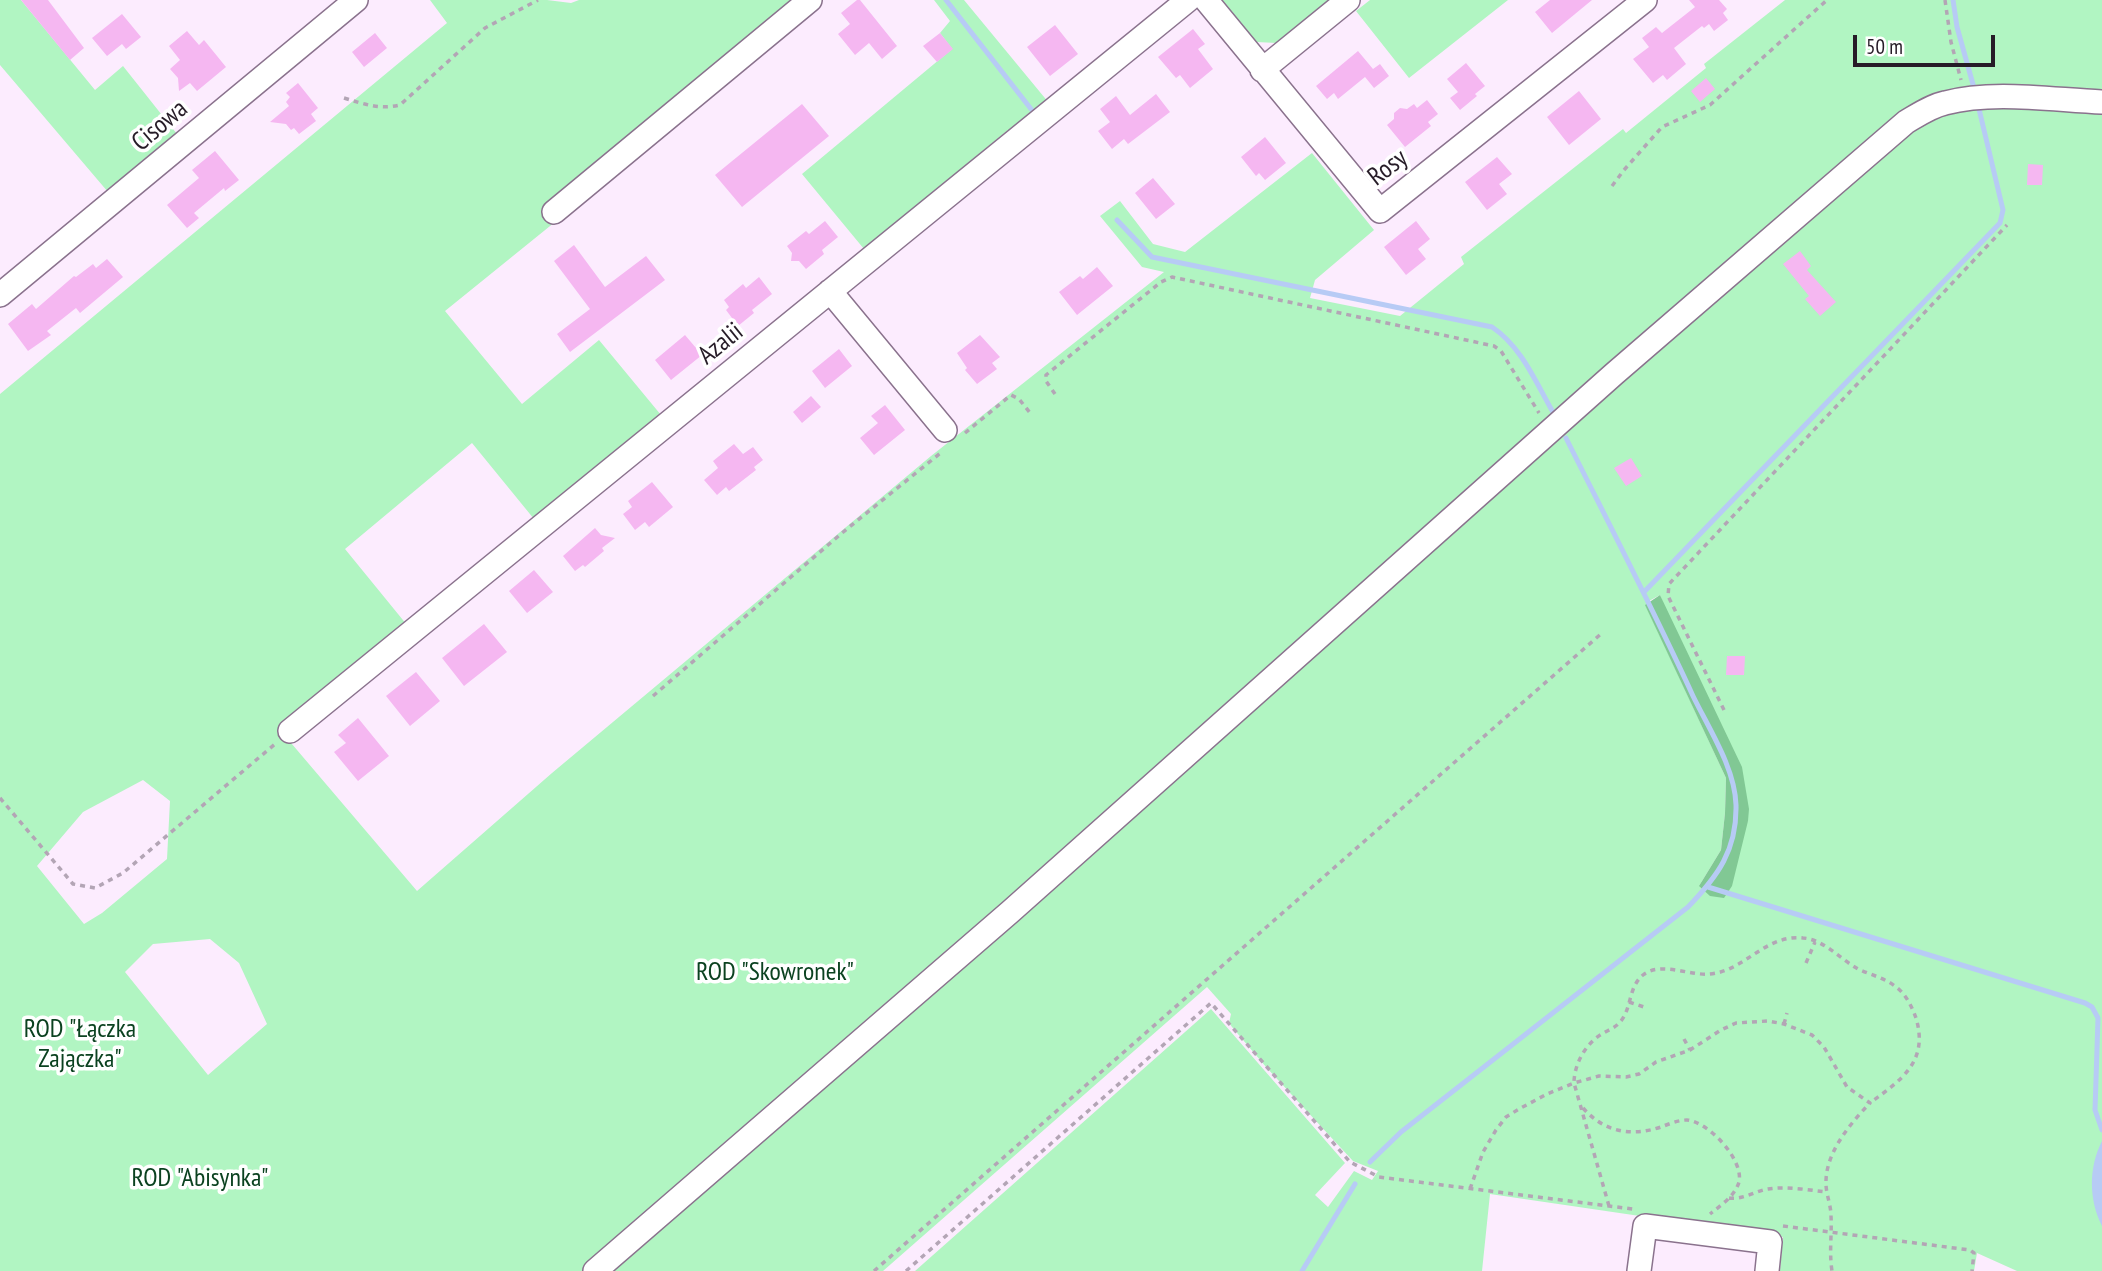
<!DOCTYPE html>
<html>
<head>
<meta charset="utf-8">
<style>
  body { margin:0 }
  #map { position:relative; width:2102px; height:1271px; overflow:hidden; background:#fcecfe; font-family:"PT Sans Narrow",sans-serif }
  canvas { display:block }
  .scale { position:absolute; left:1853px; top:35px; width:142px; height:32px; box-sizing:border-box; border:4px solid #261c27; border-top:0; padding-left:9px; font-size:21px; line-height:24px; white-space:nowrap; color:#261c27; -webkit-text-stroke:5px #fff; paint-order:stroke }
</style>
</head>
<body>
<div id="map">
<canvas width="2102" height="1271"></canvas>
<div class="scale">50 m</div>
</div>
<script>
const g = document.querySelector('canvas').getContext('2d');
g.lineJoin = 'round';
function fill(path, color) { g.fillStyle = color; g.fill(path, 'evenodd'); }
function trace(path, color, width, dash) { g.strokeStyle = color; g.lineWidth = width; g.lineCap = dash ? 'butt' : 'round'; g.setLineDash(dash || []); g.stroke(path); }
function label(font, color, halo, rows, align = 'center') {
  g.font = font + ' "PT Sans Narrow",sans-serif'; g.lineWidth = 7; g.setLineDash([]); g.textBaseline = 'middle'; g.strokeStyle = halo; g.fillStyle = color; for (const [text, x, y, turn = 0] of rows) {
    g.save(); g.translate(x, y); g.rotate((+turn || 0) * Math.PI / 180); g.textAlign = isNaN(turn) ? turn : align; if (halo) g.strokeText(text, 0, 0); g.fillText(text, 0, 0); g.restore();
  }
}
const green = new Path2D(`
  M0,0H21L95,90L123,66L177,134L108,192L0,65Z
  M430,0H547L571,3L579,0H796L555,222L445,311L522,404L599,340L661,415L534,519L472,443L345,549L407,625L280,730L417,891L552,773L931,456L1164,272L1142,267L1100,216L1120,201L1153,244L1185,252L1312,153L1374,230L1315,280L1310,298L1400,316L1464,264L1461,257L1623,129L1626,133L1706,68L1704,64L1785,0H2102V1271H2017L1977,1253L1974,1271H1780L1783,1237L1490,1194L1482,1271H915L1211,1009L1345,1163L1315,1195L1328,1207L1354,1171L1372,1180L1378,1171L1353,1161L1266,1067L1232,1027L1229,1023L1231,1014L1207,987L883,1271H0V394L447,23ZM1660,595L1748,821L1699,886L1721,850L1725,813L1726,778L1646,606L1649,601ZM143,780L170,801L167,859L102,913L84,924L37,866L83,812ZM210,939L239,963L267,1024L208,1075L125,972L153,944Z
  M934,0H964L1049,103L1013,134L1008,130L864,249L802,174L952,49L940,33L950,21Z
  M1222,0H1331L1277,43L1256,42Z
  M1370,0H1508L1409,78L1356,11Z`);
const forest = new Path2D(`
  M1660,595L1742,767L1749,809L1748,821L1732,886L1724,898L1710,896L1699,886L1721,850L1725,813L1726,778L1645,605Z`);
const water = new Path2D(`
  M2102,1141V1226C2089,1201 2088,1168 2102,1141Z`);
const stream = new Path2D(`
  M946,0L1031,109
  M1953,0L1957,27L1974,88
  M1117,220L1152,257L1492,327C1522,347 1536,383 1554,414
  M1644,592L2000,223L2003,210L1979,109
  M1708,887L2085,1003L2092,1007L2098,1018L2095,1110L2102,1130
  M1370,1162L1401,1132L1688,907C1718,876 1737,850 1736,805C1735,768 1709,729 1693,696C1653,609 1609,524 1566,438
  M1302,1271L1355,1184`);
const building = new Path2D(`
  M21,0H48L84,48L70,60Z
  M857,0H860L897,46L882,59L869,43L855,55L838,34L850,24L841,13Z
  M1550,0H1592L1552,33L1535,12Z
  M1689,0H1719L1727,9L1723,13L1728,20L1714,31L1709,24L1704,28L1702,26L1674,48L1686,64L1667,80L1663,75L1653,83L1633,59L1649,47L1642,38L1656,27L1662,33L1695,7Z
  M122,14L141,37L126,49L122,44L107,56L92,38Z
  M1055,25L1078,54L1050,76L1027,47Z
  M1193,29L1205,44L1198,49L1213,69L1190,88L1180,75L1176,78L1158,57Z
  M187,31L199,45L204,40L226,67L197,91L190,83L179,91L178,78L170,69L180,60L169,46Z
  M375,33L387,48L364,67L352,52Z
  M940,33L953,49L937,62L923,46Z
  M1358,51L1373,69L1380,64L1389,76L1374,88L1365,77L1338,99L1334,93L1327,99L1316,86Z
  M1466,63L1485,86L1475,94L1477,96L1460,110L1450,98L1458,92L1447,79Z
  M1706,78L1715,89L1700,102L1691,91Z
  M298,83L318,108L311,114L316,121L299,134L294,128L291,130L286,124L270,122L289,106L286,102L290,97L286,93Z
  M1579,91L1601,119L1569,145L1547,117Z
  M1156,94L1170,112L1128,144L1124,139L1112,149L1098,131L1110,122L1100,109L1116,96L1130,115Z
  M1427,100L1438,114L1428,122L1431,126L1405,147L1387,125L1394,119V113L1400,108L1407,109L1414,104L1417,108Z
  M802,104L829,136L742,207L715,175Z
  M1265,137L1286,163L1265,180L1259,173L1256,176L1241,157Z
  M215,151L239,180L225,191L224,188L194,213L199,218L187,228L167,205L199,178L192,170Z
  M1497,157L1512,174L1499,184L1507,194L1487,210L1465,182Z
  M2028,164L2043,165L2042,185H2027Z
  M1153,178L1175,204L1156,219L1135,193Z
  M825,221L838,237L822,250L824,254L806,269L799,261H791L792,253L787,246L806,231L809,234Z
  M1416,221L1430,239L1418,249L1426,259L1406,275L1384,247Z
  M574,245L605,287L646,256L665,280L570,352L557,334L590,309L554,261Z
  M1800,251L1811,266L1807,270L1836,302L1820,316L1805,299L1809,296L1783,264Z
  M107,259L123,277L80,313L76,308L47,331L51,335L28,351L8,324L32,304L36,309L74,276L76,277L93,264L96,268Z
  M1097,267L1113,286L1077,315L1059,292L1080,276L1083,279Z
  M759,277L772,294L752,310L754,313L738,326L726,310L729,307L724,300L743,284L746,288Z
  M685,335L702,355L671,380L655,360Z
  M980,335L1000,357L992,363L997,369L977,384L965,370L967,368L957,353Z
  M839,349L852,366L825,388L812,371Z
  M811,396L821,407L802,423L793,412Z
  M885,405L905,430L874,455L860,438L878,423L871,416Z
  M734,444L743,454L753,447L763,460L754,467L756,470L729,491L726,487L717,495L704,480L718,468L713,461Z
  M1631,458L1642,476L1626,486L1614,468Z
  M652,482L673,507L649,527L645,522L635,530L623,514L632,507L628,501Z
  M595,528L601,535L615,538L602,548L604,551L585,567L583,565L575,571L563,556Z
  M534,570L553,592L527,613L509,591Z
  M484,624L507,652L464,686L442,658Z
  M1727,656H1745L1744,675H1726Z
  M416,672L440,701L410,726L386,696Z
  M358,718L389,756L358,781L334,752L346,743L338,735Z`);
const path = new Path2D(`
  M1945,0L1951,42L1961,80
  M344,98C364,104 380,110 400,105L485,28L538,0
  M1612,186L1624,170L1662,127L1710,105L1827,0
  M1055,394L1046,381V375L1161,282L1172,277L1494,346L1501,351L1539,413
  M965,433L1011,395L1019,399L1031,414
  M653,696L842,533L943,451
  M1724,710L1668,596L1669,584L2007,225
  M0,798L73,884L95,888L123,873L275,744
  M1806,963L1815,942
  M1629,1002L1644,1007
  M1784,1024L1787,1013
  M1684,1039L1690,1050
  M1583,1108C1604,1132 1631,1137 1661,1127C1669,1124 1678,1120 1687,1120C1709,1122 1744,1160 1739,1182C1735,1196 1721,1205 1710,1214
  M1470,1189L1483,1152L1496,1130L1506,1117L1519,1109L1547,1094L1574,1083L1599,1076L1626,1077L1639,1074L1656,1062L1690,1050L1721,1030L1736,1023L1768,1021L1784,1024L1812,1035L1824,1047L1847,1087L1870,1103C1850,1124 1825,1153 1826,1184C1826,1194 1831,1205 1831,1216C1832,1235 1829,1252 1832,1271
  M1729,1198C1743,1200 1755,1191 1768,1189C1787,1186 1808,1190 1827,1192
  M1609,1206L1574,1083C1574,1064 1586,1043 1602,1034C1608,1030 1615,1028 1620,1022C1632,1009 1628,987 1643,975C1660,961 1690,976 1710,974C1745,971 1765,934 1803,938C1823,939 1840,959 1858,969C1871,975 1885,978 1896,987C1906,994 1912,1007 1916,1018C1929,1062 1901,1080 1870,1103
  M1783,1226L1970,1250L1974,1253L1972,1271
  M874,1271L1602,633
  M906,1271L1211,1003L1350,1162L1379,1177L1633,1209`);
const minor = new Path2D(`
  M1206,0L1380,211L1645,0
  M1262,70L1348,0
  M554,212L810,0
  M830,291L945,430
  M0,295L356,0
  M290,731L1188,0
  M595,1271L1010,912L1614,374L1906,122C1918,115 1931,106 1945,103C1993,90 2053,100 2102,102
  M1639,1271L1645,1226L1770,1242L1767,1271`);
const streetNames = [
  ["Cisowa",160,126,-40],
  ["Rosy",1388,168,-38],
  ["Azalii",721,344,-39]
];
const parkNames = [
  ["ROD \"Skowronek\"",775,973],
  ["ROD \"Łączka",80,1030],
  ["Zajączka\"",80,1060],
  ["ROD \"Abisynka\"",200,1179]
];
fill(green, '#b1f5c2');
fill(forest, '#81c894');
fill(water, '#b7cbf5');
trace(stream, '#b7cbf5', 5);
fill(building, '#f5b7f1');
trace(minor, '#8a728d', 26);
trace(path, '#b3a5b5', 3.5, [5, 5]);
trace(minor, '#fff', 23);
label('26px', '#261c27', '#fff', streetNames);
label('26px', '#0b4220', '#fff', parkNames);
</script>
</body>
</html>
